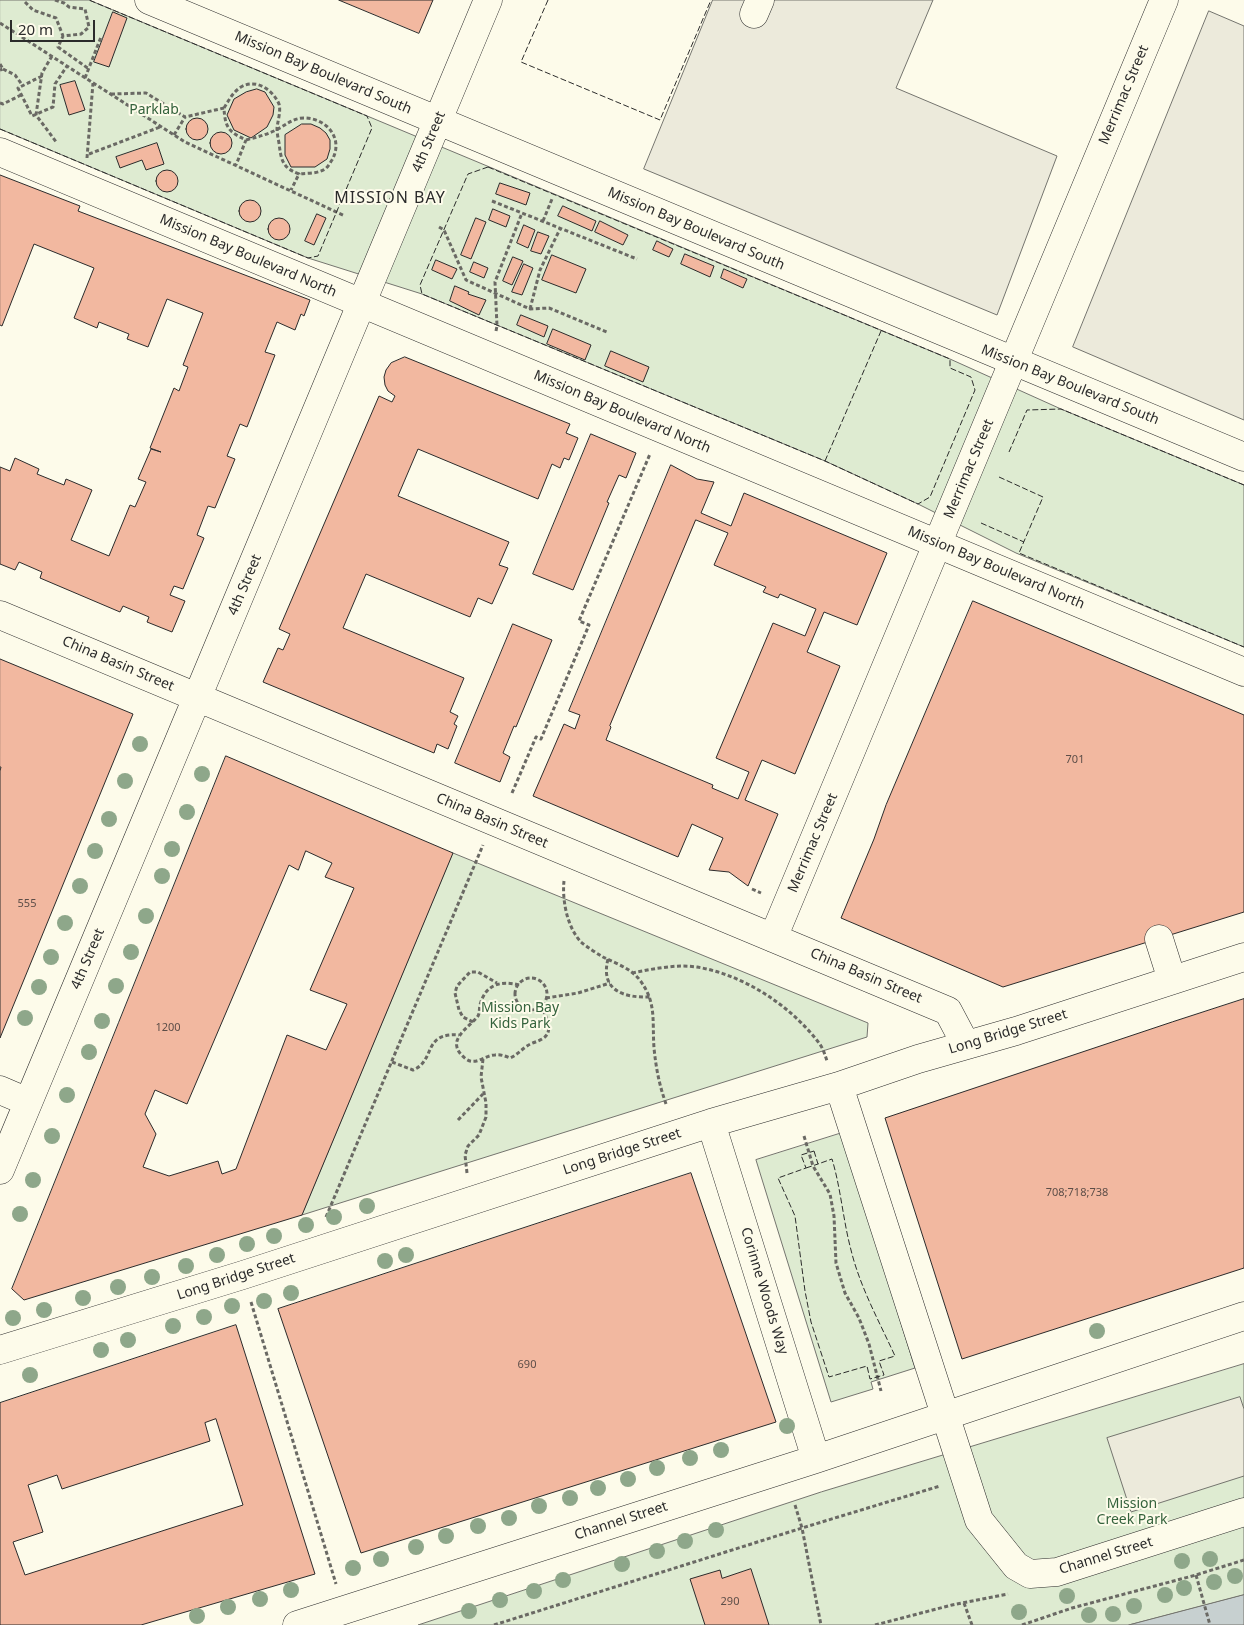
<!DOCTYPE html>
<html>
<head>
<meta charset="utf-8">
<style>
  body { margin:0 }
  #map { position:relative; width:1244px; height:1625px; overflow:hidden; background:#fdfbea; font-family:"Noto Sans",sans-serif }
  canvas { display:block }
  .scale { position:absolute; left:10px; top:20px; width:85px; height:22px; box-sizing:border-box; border:2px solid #2b2b2b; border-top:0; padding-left:6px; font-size:15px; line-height:18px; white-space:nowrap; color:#2b2b2b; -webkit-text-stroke:4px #fdfbea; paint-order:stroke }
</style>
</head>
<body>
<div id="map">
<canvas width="1244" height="1625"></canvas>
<div class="scale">20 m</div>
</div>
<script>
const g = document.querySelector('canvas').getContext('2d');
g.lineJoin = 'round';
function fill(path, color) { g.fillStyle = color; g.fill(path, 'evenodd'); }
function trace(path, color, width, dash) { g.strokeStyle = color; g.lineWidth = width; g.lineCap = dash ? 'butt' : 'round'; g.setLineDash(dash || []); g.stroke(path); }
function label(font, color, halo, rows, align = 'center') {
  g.font = font + ' "Noto Sans",sans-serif'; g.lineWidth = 4; g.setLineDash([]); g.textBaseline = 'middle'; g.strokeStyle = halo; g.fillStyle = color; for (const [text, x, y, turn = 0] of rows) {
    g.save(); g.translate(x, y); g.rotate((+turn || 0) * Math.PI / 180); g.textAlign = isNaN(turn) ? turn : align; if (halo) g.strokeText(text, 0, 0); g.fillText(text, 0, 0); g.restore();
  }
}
const green = new Path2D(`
  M0,0H89L950,359L1061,409L1244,485V647L1016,553L918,504L825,461L422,294L308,258L0,129Z
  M453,853L868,1023L867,1037L302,1215Z
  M842,1133L915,1368L871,1382L873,1389L831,1402L756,1160Z
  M1244,1364V1595L1129,1625H418L821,1492Z`);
const parking = new Path2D(`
  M713,0H933L896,88L1057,156L997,315L644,169Z
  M1209,11L1244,26V420L1073,347Z
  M1240,1397L1244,1409V1476L1131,1512L1107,1438Z`);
const water = new Path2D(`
  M1244,1595V1625H1129Z`);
const building = new Path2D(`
  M339,0H433L419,33Z
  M113,12L127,18L109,67L94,62Z
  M75,81L85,110L69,115L60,85Z
  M257,89L265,92L274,107L273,115L267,127L251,138L234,130L227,115L234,99L246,92Z
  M186 129a11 11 0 1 1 22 0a11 11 0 1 1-22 0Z
  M302,124H311L320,128L326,133L330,140V149L327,159L315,167H291L285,155V135Z
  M210 143a11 11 0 1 1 22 0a11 11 0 1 1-22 0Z
  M157,143L164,164L146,170L142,160L120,168L116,157Z
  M156 181a11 11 0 1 1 22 0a11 11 0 1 1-22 0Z
  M0,175L80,206L78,211L310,300L304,316L301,314L295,330L277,322L265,352L275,355L247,427L240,424L227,456L235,459L215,508L208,506L197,535L204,538L183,589L174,586L170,595L185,601L172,632L147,622L149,617L123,606L120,612L40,578L42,572L19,562L15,570L0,564V467L10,471L15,458L39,469L37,474L64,485L66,479L92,490L71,540L109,556L130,505L135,507L146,482L138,479L151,449L161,452L150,448L174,388L179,391L188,367L183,365L203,313L167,299L148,347L127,339L129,334L99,322L97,328L74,318L94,268L34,244L2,326L0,325Z
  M500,183L530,193L526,205L496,194Z
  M239 211a11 11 0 1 1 22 0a11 11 0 1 1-22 0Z
  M563,206L596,221L592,231L558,216Z
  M493,209L510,216L506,227L489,220Z
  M317,214L326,218L314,245L305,241Z
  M268 229a11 11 0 1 1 22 0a11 11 0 1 1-22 0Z
  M476,218L486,222L471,259L461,255Z
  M600,221L628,235L623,245L595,232Z
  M524,225L535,230L528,248L517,243Z
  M538,232L549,236L541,254L531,251Z
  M657,241L673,249L669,257L653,250Z
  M685,254L714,266L710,277L681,264Z
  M552,255L586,269L576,293L542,280Z
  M513,257L523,261L512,285L503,281Z
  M436,260L457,269L452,279L432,270Z
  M474,262L488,268L484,278L470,272Z
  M524,264L533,268L522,295L512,292Z
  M724,269L747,279L743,288L721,278Z
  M455,286L469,292L468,294L486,300L479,315L450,301Z
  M521,315L548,326L544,337L517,325Z
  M553,329L591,345L585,360L547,344Z
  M611,351L649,367L643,382L605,366Z
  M405,357L570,424L566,433L578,438L569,460L564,458L560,468L552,464L538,499L418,449L398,496L509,542L499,565L508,568L492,604L478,598L470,617L366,574L343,628L464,678L450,712L458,716L454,724L457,726L448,749L437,744L434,753L263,682L278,648L283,650L290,634L279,629L379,396L392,402L395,396L388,391L385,385L384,377L386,370L391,363Z
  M591,434L636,453L626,478L619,475L607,502L609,503L573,590L533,574Z
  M671,465L697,479L714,482L701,513L731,526L744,493L887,553L857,625L824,612L807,652L840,666L795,774L762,760L745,800L778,814L748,886L729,872L709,870L723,838L692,824L678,857L533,796L564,724L575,729L580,715L569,711ZM696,520L728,533L714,565L766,587L763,592L778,598L780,594L816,609L805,636L773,623L716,758L749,772L738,799L712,788L713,785L606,740L611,727L610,726Z
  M973,601L1244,715V912L1003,987L841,918L874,839L886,805Z
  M513,624L552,640L516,727L514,726L503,753L510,757L500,782L455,763Z
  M0,659L133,714L0,1038V771L1,767H0Z
  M226,756L453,853L302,1215L24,1300L12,1289ZM306,851L332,863L325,877L354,888L310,990L347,1004L326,1050L287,1035L236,1169L222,1174L218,1161L169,1176L143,1167L156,1134L145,1114L155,1090L187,1104L289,865L298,870Z
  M1244,999V1268L962,1359L885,1118L1172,1022Z
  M691,1173L776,1422L361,1553L278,1309Z
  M236,1325L315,1574L141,1625H0V1403ZM216,1419L243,1505L25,1575L13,1542L43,1532L28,1485L57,1475L62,1489L210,1441L205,1423Z
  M751,1569L769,1625H705L690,1579L720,1570L722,1578Z`);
const path = new Path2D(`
  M55,0L64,3L69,7L85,9L89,27L81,34L63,36L58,47L89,69
  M25,2L33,10L56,18L63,36
  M0,23L185,142L345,216
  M52,56L42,73L36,115L57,143
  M0,64L3,69L0,70
  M3,69L15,75L23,86
  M42,76L18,88L32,116L53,107L55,84L67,66
  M85,78L101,37L103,38
  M111,94L146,93L185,117L224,108C225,128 229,132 246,140L236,165
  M0,103L3,104L21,95
  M224,108C229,100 233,92 241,87C256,78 273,90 279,104C281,111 278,120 277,128C277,133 278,138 279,143C281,159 282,168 299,174L291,190
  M174,135L185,117
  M246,140C257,137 266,135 276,130C286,125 293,118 304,118C327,118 344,139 332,160C330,163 328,167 325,169C317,174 307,173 299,174
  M89,154L160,127
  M87,158L93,83
  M492,201L637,259
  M543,221L552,199
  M439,227L444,230L466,280L530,309L549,308L607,332
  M530,309L540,270L560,229
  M496,331L497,326L495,282L522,213
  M512,793L536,737L541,739L589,625L579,621L650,454
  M564,881C562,900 567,927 581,942C587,947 596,953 603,957C615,963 630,968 639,979C657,1002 652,1020 654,1048C656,1068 659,1084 666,1104
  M752,889L761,893
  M608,959C600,990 623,998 650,997
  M632,973C653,969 675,964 697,967C744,975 790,1005 819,1043C823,1048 825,1055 827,1061
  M515 994a16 16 0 1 1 32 0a16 16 0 1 1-32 0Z
  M519,985C500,980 485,985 480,1005C479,1009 480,1012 478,1016C468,1029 443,1041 466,1059C476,1066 485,1055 495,1055C500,1054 505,1056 510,1058C517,1055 521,1050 527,1046C531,1043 537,1042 542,1039C555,1032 546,1016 541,1006
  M546,998L578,993L610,983
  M473,1022L463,1017L459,1010L455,993L457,986L470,972H478L497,983
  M392,1062L413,1070C436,1061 422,1032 459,1035
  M458,1120L483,1094
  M804,1136L813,1166L830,1194L834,1216L836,1263L845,1293L859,1318L869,1344L881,1391
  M467,1173L465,1155L468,1146L479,1135L486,1117V1103L481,1077L483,1059
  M326,1217L483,845
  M251,1302L336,1584
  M795,1505L802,1528L821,1625
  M1196,1575L1210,1625
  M964,1603L972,1625
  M494,1625L802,1528L940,1486
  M875,1625L952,1605L1008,1594
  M1022,1625L1072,1608L1196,1575L1244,1560`);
const minor = new Path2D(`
  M149,0L1244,457
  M754,14L760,0
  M0,152L1244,672
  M0,615L948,1011L966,1045
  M773,938L1164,0
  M1159,939L1172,980
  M839,1086L979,1520L1016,1566L1030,1574L1057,1572L1244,1512
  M0,1090L28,1102
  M711,1123L816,1459
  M0,1170L488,0
  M0,1350L243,1275L711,1123L839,1086L918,1059L1016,1031L1244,957
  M297,1625L816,1459L1244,1316`);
const fence = new Path2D(`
  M548,0L521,62L660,120L711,0
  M0,129L308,258L318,256L372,128L367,116L89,0
  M488,167L950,359V368L971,377L975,390L930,497L918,504L825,461L422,294L420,285L468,174Z
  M1009,452L1027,410L1061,409L1244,485
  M825,461L881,331
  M999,477L1043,497L1019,553L1244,647
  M981,523L1024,542
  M814,1151L818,1164L832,1159C841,1189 843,1220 851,1250C860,1287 879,1321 895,1356L879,1361L884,1375L870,1379L867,1366L829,1377L811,1322L805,1291L795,1216L778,1178L806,1168L801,1155Z
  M806,1168L818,1164`);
const trees = [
  [140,744],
  [202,774],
  [125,781],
  [187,812],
  [109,819],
  [172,849],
  [95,851],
  [162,876],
  [80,886],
  [146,916],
  [65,923],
  [131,952],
  [51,957],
  [116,986],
  [39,987],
  [25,1018],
  [102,1021],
  [89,1052],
  [67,1095],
  [52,1136],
  [33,1180],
  [367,1206],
  [20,1214],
  [334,1217],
  [306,1225],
  [274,1236],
  [247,1244],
  [217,1255],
  [406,1255],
  [385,1261],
  [186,1266],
  [152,1277],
  [118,1287],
  [291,1293],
  [83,1298],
  [264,1301],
  [232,1306],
  [44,1310],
  [204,1317],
  [13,1318],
  [173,1326],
  [1097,1331],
  [128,1340],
  [101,1350],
  [30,1375],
  [787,1426],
  [721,1450],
  [690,1458],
  [657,1468],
  [628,1479],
  [598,1488],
  [570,1498],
  [539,1506],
  [509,1518],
  [478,1526],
  [716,1530],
  [446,1536],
  [685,1541],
  [416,1547],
  [657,1551],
  [381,1559],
  [1210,1559],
  [1182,1561],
  [622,1564],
  [353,1568],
  [1235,1576],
  [563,1580],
  [1214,1582],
  [1184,1588],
  [291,1590],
  [534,1591],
  [1165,1595],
  [1067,1596],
  [260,1599],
  [500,1600],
  [1134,1606],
  [228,1607],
  [469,1611],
  [1019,1612],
  [1113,1614],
  [1089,1615],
  [197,1616]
];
const numberNames = [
  ["701",1075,760],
  ["555",27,904],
  ["1200",168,1028],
  ["708;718;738",1077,1193],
  ["690",527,1365],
  ["290",730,1602]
];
const streetNames = [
  ["Mission Bay Boulevard South",323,73,23],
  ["Merrimac Street",1124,95,-67],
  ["4th Street",429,142,-67],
  ["Mission Bay Boulevard South",696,229,23],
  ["Mission Bay Boulevard North",248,256,23],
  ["Mission Bay Boulevard South",1070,385,22],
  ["Mission Bay Boulevard North",622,412,23],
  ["Merrimac Street",969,469,-67],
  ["Mission Bay Boulevard North",996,568,23],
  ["4th Street",245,585,-67],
  ["China Basin Street",118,664,23],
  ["China Basin Street",492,821,23],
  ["Merrimac Street",813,843,-67],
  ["4th Street",88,959,-67],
  ["China Basin Street",866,976,23],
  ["Long Bridge Street",1008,1032,-17],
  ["Long Bridge Street",622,1152,-18],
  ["Long Bridge Street",236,1277,-18],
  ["Corinne Woods Way",764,1291,73],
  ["Channel Street",621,1521,-18],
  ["Channel Street",1106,1556,-17]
];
const parkNames = [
  ["Parklab",154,110],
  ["Mission Bay",520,1008],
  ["Kids Park",520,1024],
  ["Mission",1132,1504],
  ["Creek Park",1132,1520]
];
const quarterNames = [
  ["MISSION BAY",390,198]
];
fill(green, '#deebd1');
trace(green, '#74746e', 1);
fill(parking, '#eceadb');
trace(parking, '#74746e', 1);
fill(water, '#c7d0d0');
trace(water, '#74746e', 1);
fill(building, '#f2b8a0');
trace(building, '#2b2b2b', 1);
trace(minor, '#2b2b2b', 29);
trace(path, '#6a6964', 3, [4, 2.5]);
trace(minor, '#fdfbea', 28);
trace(fence, '#2b2b2b', 1, [6, 2.5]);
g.fillStyle = '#8ea78a';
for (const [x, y] of trees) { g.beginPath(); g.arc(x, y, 8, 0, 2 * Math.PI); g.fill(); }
label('11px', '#5d4e48', null, numberNames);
label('14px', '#2b2b2b', '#fdfbea', streetNames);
label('14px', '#34623c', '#fdfbea', parkNames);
g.letterSpacing = '1px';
label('16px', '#2b2b2b', '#fdfbea', quarterNames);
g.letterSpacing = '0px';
</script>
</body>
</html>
